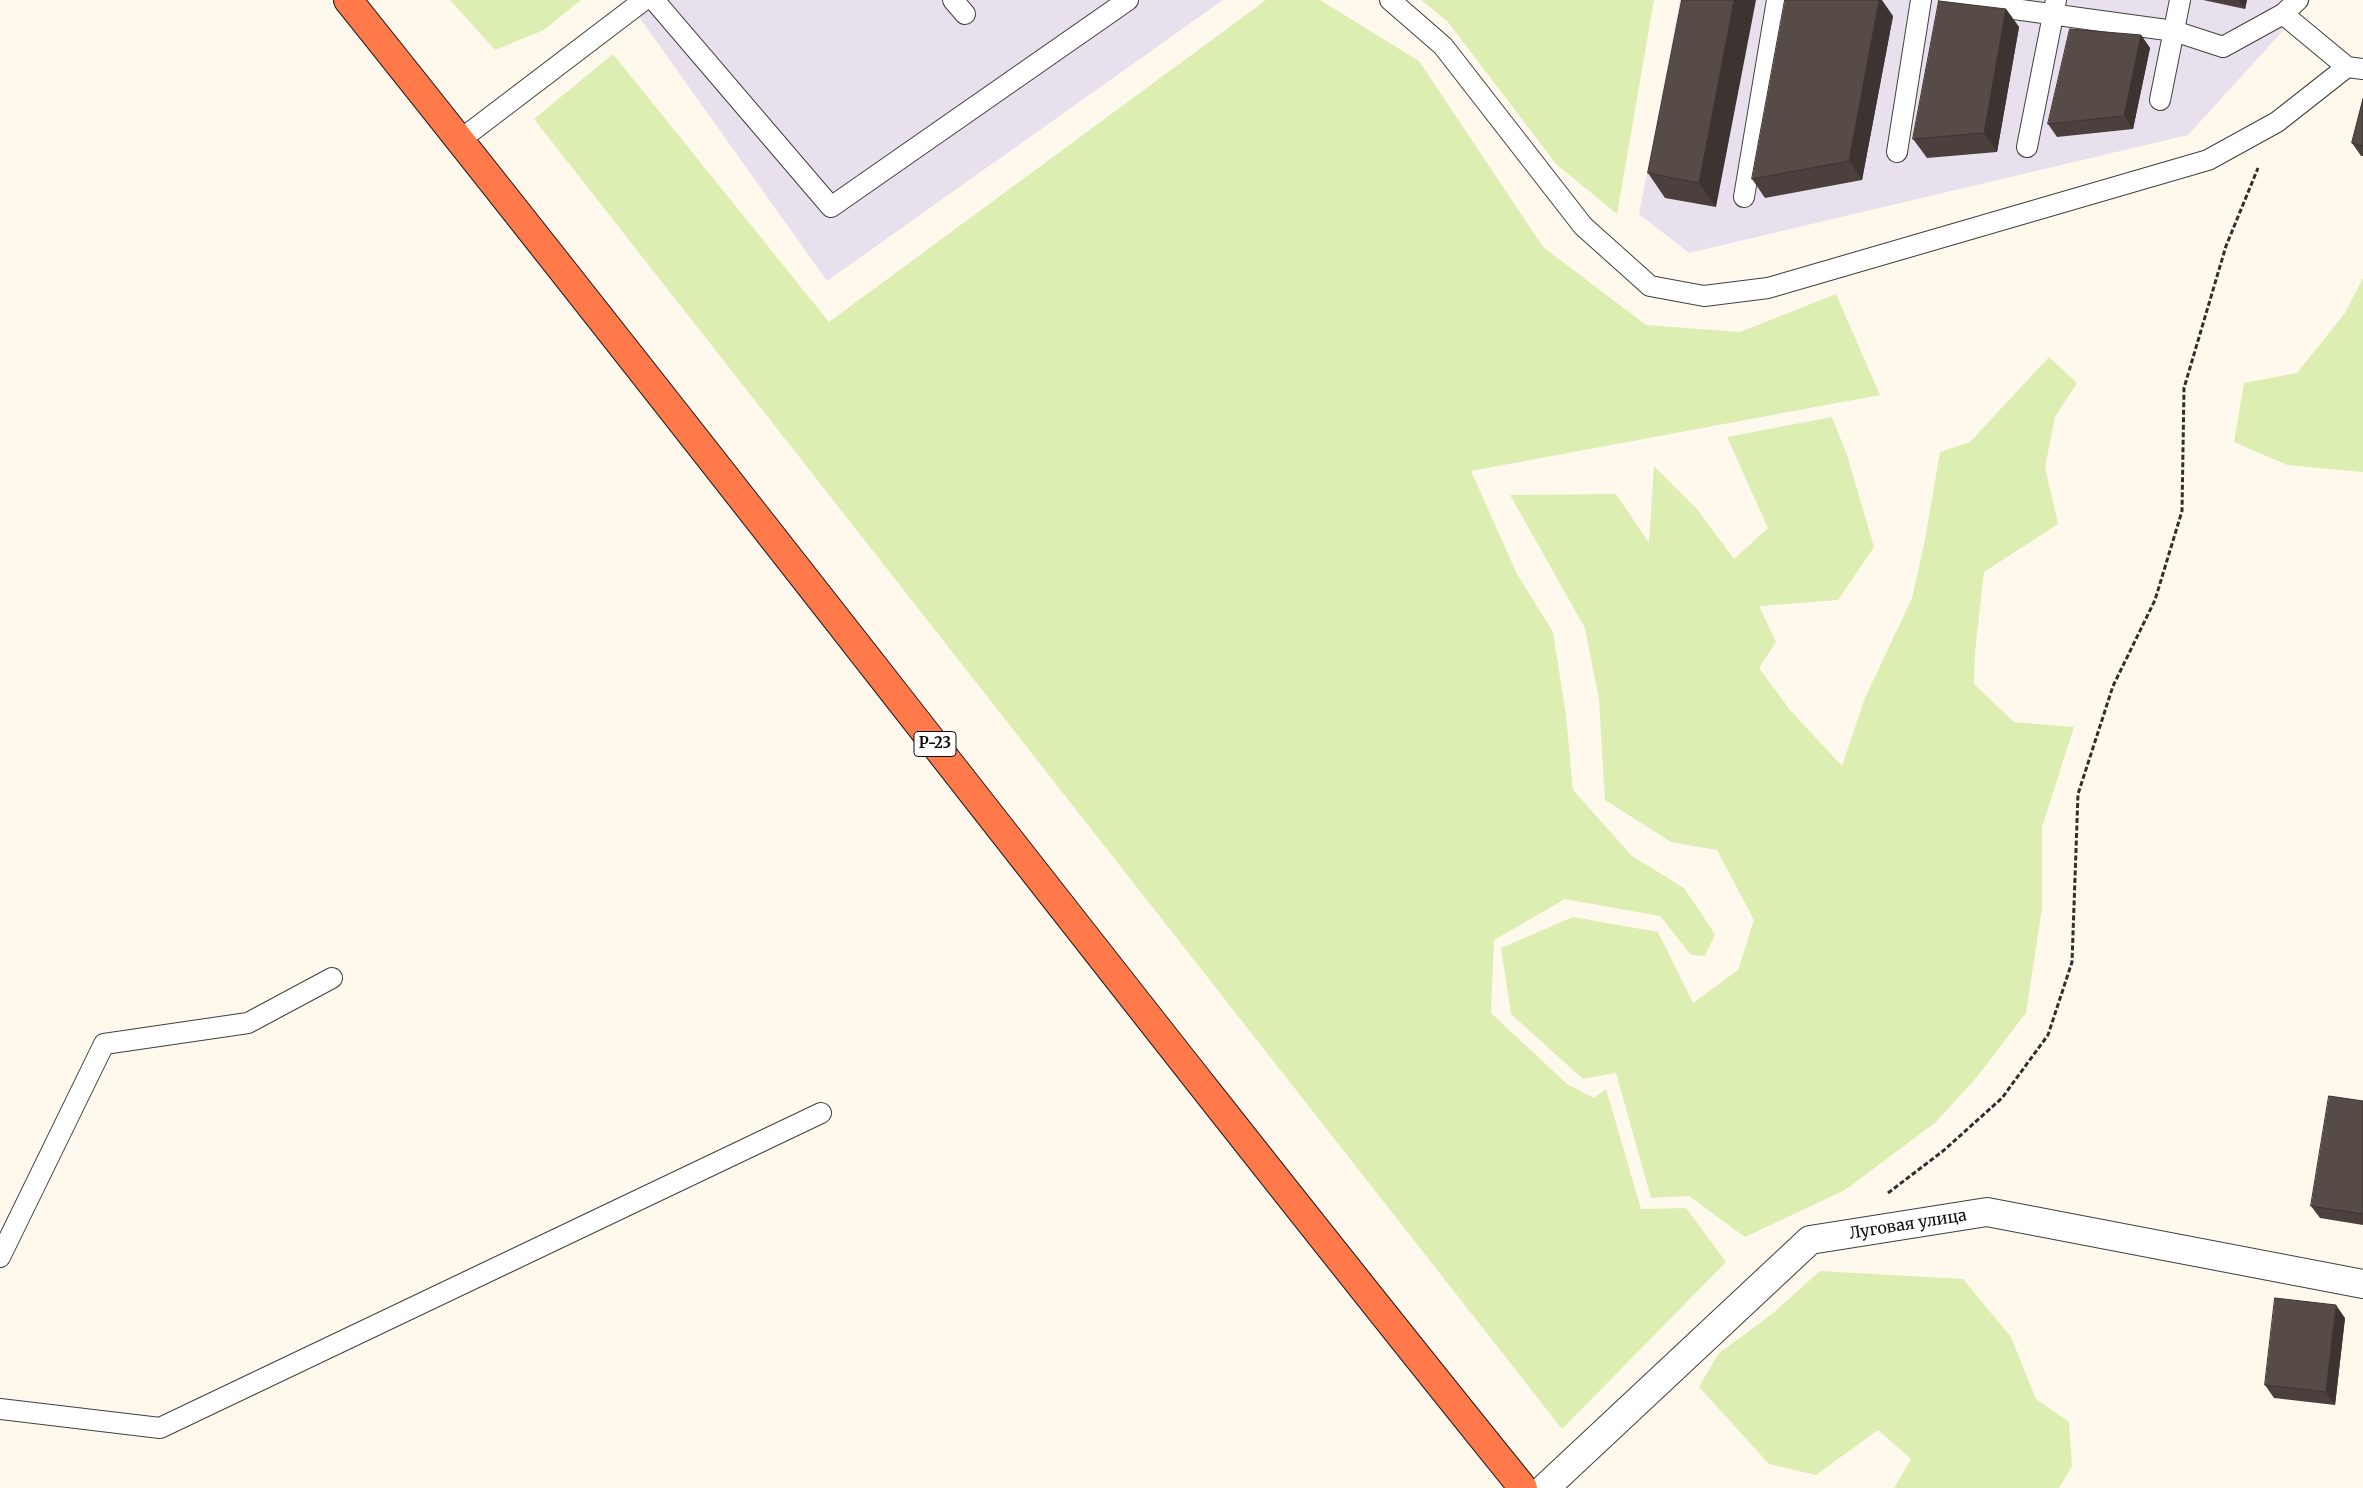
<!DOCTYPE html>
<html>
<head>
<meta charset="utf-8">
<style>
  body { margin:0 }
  canvas { display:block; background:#fff8ed }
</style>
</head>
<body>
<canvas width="2363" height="1488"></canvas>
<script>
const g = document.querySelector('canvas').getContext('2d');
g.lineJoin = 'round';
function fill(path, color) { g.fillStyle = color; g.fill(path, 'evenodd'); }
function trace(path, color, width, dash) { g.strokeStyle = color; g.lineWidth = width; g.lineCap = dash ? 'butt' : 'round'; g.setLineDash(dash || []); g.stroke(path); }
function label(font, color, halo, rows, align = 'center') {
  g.font = font + ' Merriweather,serif'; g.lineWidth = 5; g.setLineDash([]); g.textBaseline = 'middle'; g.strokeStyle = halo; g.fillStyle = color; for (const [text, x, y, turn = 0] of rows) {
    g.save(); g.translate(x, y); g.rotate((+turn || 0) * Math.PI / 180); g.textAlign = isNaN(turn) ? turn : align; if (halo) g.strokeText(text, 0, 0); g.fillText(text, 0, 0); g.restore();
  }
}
const industrial = new Path2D(`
  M627,0H1223L827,281Z
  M1680,0H2311L2188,135L1689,253L1639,214Z`);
const green = new Path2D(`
  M450,0H581L544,30L495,50Z
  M1266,0H1320L1419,61L1543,247L1646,325L1740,332L1836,294L1880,395L1471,471L1517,574L1553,632L1566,715L1573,790L1632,856L1684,888L1715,934L1705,956L1691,955L1660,916L1565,899L1494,940L1491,1013L1567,1084L1594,1098L1606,1089L1641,1209L1686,1208L1726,1262L1562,1429L534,119L613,54L829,322Z
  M1421,0H1654L1617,214L1556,164L1448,22Z
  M2363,278V472L2287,465L2234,442L2244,383L2297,373L2345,313Z
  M2049,357L2077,383L2055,417L2045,467L2058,524L1984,572L1975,652L1974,684L2014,722L2074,727L2042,827V908L2026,1013L1976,1078L1936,1122L1845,1190L1745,1237L1689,1196L1651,1198L1616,1073L1583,1079L1511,1014L1501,948L1573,917L1658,932L1693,1003L1738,970L1754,920L1717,850L1671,842L1605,800L1599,700L1585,628L1510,495L1616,494L1649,543L1654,466L1696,508L1734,559L1768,528L1727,437L1832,417L1847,455L1874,547L1838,600L1759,606L1776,642L1759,668L1790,710L1842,766L1865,698L1912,598L1925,540L1940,452L1970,442Z
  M1820,1271L1963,1279L2011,1337L2036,1399L2069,1422L2072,1466L2059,1488H1894L1911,1459L1878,1430L1816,1475L1769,1464L1699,1387L1718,1354L1772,1314Z`);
const path = new Path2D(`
  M1888,1193L1943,1151L2002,1098L2048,1035L2072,962L2078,794L2113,686L2155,600L2182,511L2184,388L2226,246L2258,168`);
const lane = new Path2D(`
  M654,0L831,207L1128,0
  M953,0L965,14
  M1390,0L1443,46L1583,226L1650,286L1704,296L1768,288L2208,160L2277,122L2347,67L2363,69
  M1949,0L2174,31L2223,47L2283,14
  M2298,0L2283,14L2347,67
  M2160,100L2180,0
  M460,140L644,0
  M2027,147L2056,0
  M1897,152L1921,0
  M1744,197L1777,0
  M0,1257L104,1044L248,1023L332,978
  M0,1409L160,1428L821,1113`);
const street = new Path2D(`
  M1545,1488L1810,1240L1987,1212L2363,1284`);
const highway = new Path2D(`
  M348,0C743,493 1126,996 1523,1488`);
const wall = new Path2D(`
  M1682,0L1716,207L1665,198L1648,173Z
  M2203,0H2247L2245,9Z
  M2006,9L2019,27L1997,152L1927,158L1913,139Z
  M1893,16L1862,180L1765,198L1752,179Z
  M2141,35L2150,48L2133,129L2057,137L2048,124Z
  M2363,99V156H2361L2352,143Z
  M2363,1101V1225L2320,1218L2311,1206Z
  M2345,1318L2335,1405L2274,1398L2265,1385Z`);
const shadedWall = new Path2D(`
  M1734,0H1756L1716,207L1699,183Z
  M1879,0H1882L1893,16L1862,180L1849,161Z
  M2239,0H2247L2245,9Z
  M2006,9L2019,27L1997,152L1984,133Z
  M2141,35L2150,48L2133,129L2124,116Z
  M2336,1305L2345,1318L2335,1405L2326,1392Z`);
const building = new Path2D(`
  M1682,0H1734L1699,183L1648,173Z
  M1785,0H1879L1849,161L1752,179Z
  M1939,1L2006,9L1984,133L1913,139Z
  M2070,29L2141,35L2124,116L2048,124Z
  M2363,99V146L2352,143Z
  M2329,1096L2363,1101V1214L2311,1206Z
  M2275,1298L2336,1305L2326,1392L2265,1385Z`);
const shields = [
  [935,744,42]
];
const shieldNames = [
  ["Р-23",935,744]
];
const streetNames = [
  ["Луговая улица",1908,1225,-9]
];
fill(industrial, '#e9e0ed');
fill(green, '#ddeeb2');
trace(lane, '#404040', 22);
trace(street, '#404040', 30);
trace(highway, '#1e1e1e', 30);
trace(path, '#2f2f2f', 3, [5, 2.5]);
trace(lane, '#fff', 20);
trace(street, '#fff', 28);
trace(highway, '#ff794b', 28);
fill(wall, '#4b403e');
fill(shadedWall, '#3d3432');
fill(building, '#574b48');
trace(building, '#3d3432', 1);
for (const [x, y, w] of shields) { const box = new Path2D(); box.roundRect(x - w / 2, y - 12.5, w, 25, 4); g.fillStyle = '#fff'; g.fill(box); trace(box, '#0d0d0d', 1); }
label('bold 15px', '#0d0d0d', null, shieldNames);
label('16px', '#0d0d0d', '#fff', streetNames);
</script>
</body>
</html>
